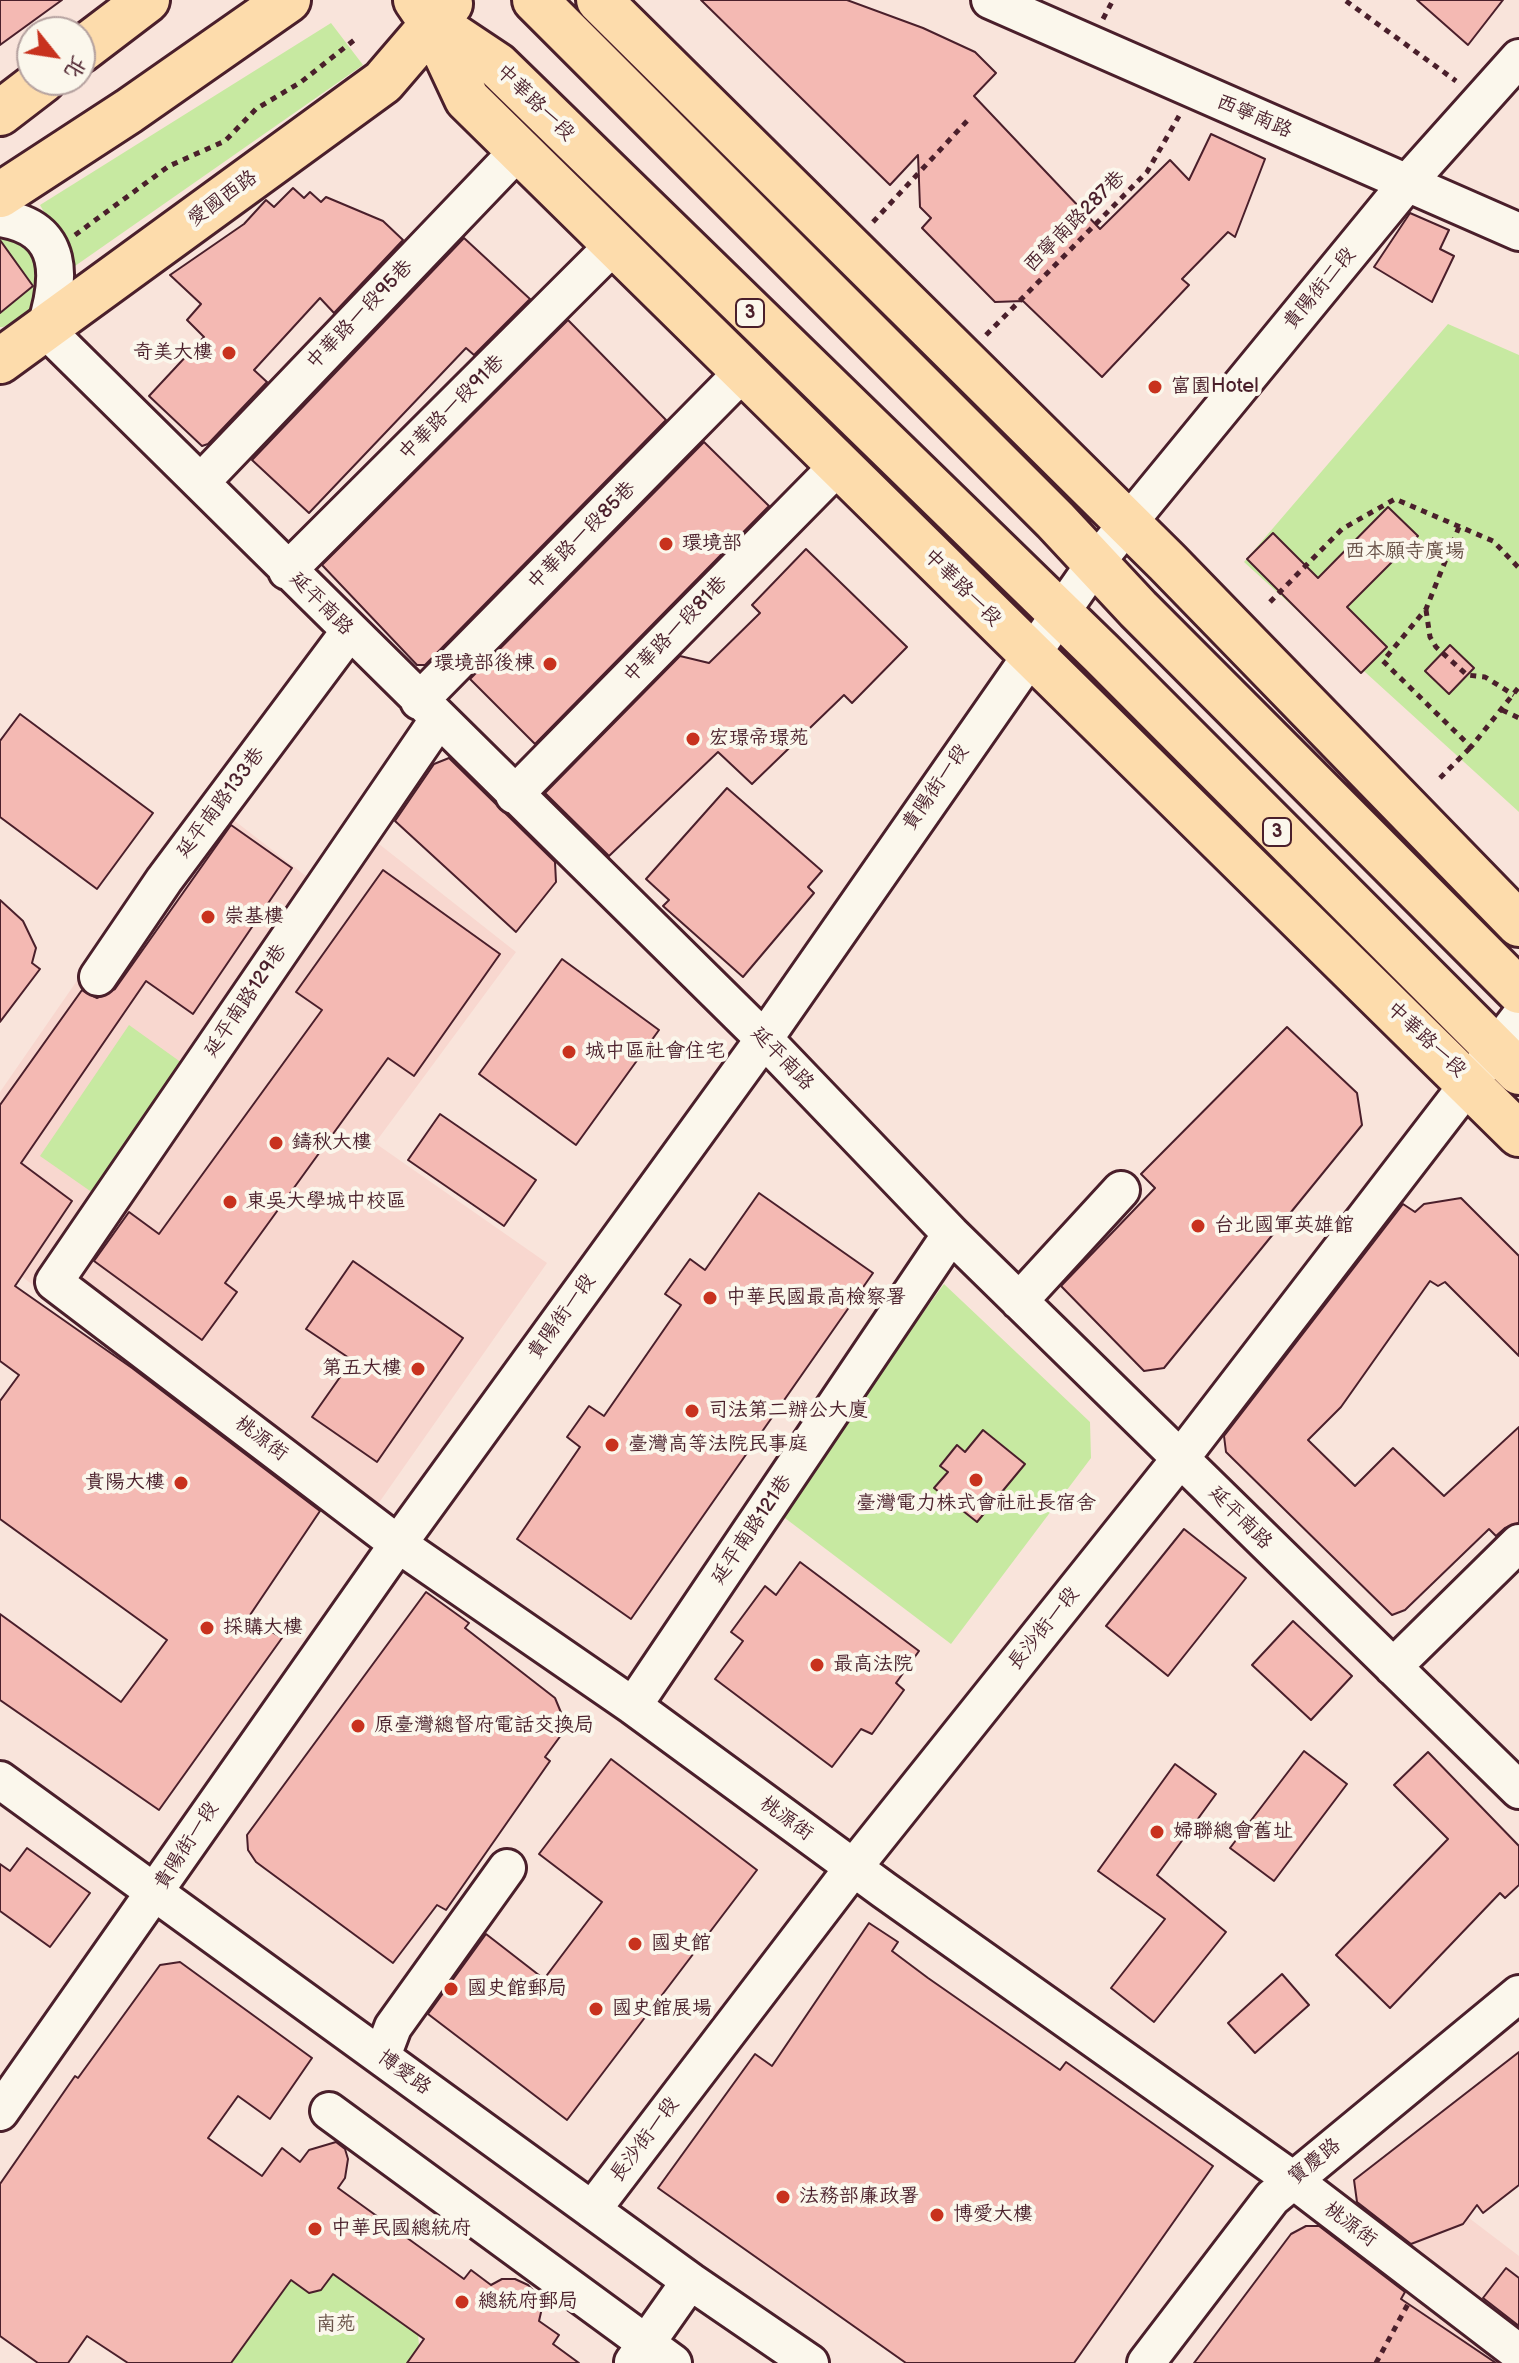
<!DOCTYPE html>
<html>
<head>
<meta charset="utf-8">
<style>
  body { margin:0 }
  #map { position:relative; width:1519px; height:2363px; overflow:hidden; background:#f9e4db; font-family:"Balsamiq Sans","LXGW WenKai TC",sans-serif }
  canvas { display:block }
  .north { position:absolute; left:16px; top:16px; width:80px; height:80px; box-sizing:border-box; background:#fbf7ec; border:2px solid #b4a19f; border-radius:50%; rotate:120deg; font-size:22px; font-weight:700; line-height:32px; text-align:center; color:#4a1f2b }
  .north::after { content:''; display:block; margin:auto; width:28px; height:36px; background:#c8321e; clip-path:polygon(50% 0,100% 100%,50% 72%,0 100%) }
</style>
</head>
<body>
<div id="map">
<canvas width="1519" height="2363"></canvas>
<div class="north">北</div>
</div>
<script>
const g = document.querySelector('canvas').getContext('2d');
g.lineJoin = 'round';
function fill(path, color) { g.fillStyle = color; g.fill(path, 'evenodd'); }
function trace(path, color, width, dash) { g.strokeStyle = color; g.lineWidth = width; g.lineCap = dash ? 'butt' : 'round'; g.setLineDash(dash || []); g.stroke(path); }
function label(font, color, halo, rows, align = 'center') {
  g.font = font + ' "Balsamiq Sans","LXGW WenKai TC",sans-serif'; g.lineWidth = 8; g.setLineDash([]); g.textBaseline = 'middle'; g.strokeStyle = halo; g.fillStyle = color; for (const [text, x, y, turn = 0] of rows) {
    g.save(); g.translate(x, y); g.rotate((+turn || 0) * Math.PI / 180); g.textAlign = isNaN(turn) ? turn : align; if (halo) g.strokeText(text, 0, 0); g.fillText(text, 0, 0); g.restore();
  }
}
const built = new Path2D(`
  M204,797L338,901L379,844L516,952L375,1143L547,1263L364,1524L0,1261V1092Z
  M1390,2158L1519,2256V2363H1296Z`);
const green = new Path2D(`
  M331,23L363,65L75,266L40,205Z
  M0,233L30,246L44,285L31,314L3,327H0Z
  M1448,324L1519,355V812L1244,562Z
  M129,1025L182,1063L93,1193L40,1156Z
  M944,1284L1090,1422L1091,1458L951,1644L777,1512Z
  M333,2274L418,2334L419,2346L407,2363H231L291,2280L309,2293L321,2290Z`);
const building = new Path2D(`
  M0,0H62L0,45Z
  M701,0H847L923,28L975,52L996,73L974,96L1100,229L1170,160L1189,180L1211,134L1265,159L1235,237L1228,232L1182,279L1189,285L1102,377L1023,301L995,302L922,228L931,218L920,207L918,155L890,185Z
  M1417,0H1503L1468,45Z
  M293,188L304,198L310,192L321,202L326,197L383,221L403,240L334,313L320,298L254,370L267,382L208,444L202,446L149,396L204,337L187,320L201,304L170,275L244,224L266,200L274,207Z
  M1410,213L1449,230L1440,249L1454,256L1432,302L1374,267Z
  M464,238L530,299L474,355L466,348L309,513L252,460Z
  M0,240L33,286L0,313Z
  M568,320L666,420L425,665H417L322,565Z
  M704,442L769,506L535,744L470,679Z
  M1388,507L1418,536L1347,607L1387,647L1361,673L1247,559L1273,533L1318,578Z
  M806,549L907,647L852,703L844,695L752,784L718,752L609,856L545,793L680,656L709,663L760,613L752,605Z
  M1450,645L1474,668L1449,694L1425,671Z
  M20,714L153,813L97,889L0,817V741Z
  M449,758L555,862L556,882L516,932L395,821L434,764Z
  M727,788L822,871L808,887L814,893L743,977L663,906L669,900L646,879Z
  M231,825L292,868L193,1014L146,981L21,1163L72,1201L15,1286L132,1368L320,1511L248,1618L282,1638L159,1810L0,1700V1614L121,1702L167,1640L0,1519V1401L19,1375L0,1361V1105L82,990L97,998L115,989Z
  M383,870L500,954L414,1076L388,1058L225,1283L237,1292L202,1340L94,1261L129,1212L159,1234L322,1010L296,992Z
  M0,900L23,921L36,948L32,963L40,969L0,1022Z
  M562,959L659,1030L576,1145L479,1074Z
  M1287,1027L1357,1093L1362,1125L1164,1368L1144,1371L1061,1286L1155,1188L1141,1174Z
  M440,1114L536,1180L504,1226L408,1160Z
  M759,1193L873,1273L631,1619L517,1539L580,1447L567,1437L589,1406L604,1416L681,1305L665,1294L690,1259L705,1270Z
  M1461,1198L1519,1256V1356L1445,1282L1438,1286L1430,1281L1341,1407L1308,1440L1355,1486L1393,1448L1444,1496L1519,1427V1523L1505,1528L1496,1536L1489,1529L1405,1610L1392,1615L1226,1452L1224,1436L1403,1204L1415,1212L1424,1204Z
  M353,1261L463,1338L377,1462L312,1417L352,1360L306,1329Z
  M983,1430L1025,1464L977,1522L934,1488L948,1472L940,1466L957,1445L965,1452Z
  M1184,1529L1246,1578L1168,1676L1106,1626Z
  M800,1562L919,1651L896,1683L904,1690L872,1734L861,1729L832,1767L715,1679L743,1641L731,1632L765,1586L776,1595Z
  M426,1592L469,1623L465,1628L555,1698L567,1727L545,1757L550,1761L446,1910L437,1905L393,1963L256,1862L248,1850L247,1835Z
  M1293,1621L1352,1676L1311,1720L1252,1665Z
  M1304,1751L1347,1784L1274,1881L1230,1848Z
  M1428,1752L1519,1846V1885L1505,1898L1500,1893L1390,2008L1336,1955L1448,1839L1394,1785Z
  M611,1759L757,1870L567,2120L428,2014L486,1934L544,1979L602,1902L539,1854Z
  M1175,1764L1216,1794L1157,1875L1226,1932L1154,2022L1111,1988L1165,1919L1098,1871Z
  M27,1848L90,1893L50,1947L0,1911V1864L10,1871Z
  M869,1923L898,1942L892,1951L928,1978L1060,2070L1066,2062L1213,2166L1074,2363H906L658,2188L755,2054L772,2066Z
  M180,1962L312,2058L270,2119L238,2096L208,2138L262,2176L282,2148L300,2162L309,2150L336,2142L345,2149L348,2159L345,2178L338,2188L464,2279L471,2270L491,2285L502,2279H515L528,2285L538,2296L542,2308L539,2321L559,2335L553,2344L579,2363H407L424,2339L333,2274L321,2290L309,2293L291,2280L231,2363H128L87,2336L68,2363H38L0,2336V2184L75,2076L78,2078L160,1965Z
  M1282,1974L1309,2005L1255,2053L1228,2023Z
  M1519,2052V2185L1483,2213L1477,2205L1463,2224L1411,2244L1357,2202L1354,2180Z
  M1306,2226H1319L1405,2292L1401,2299L1496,2363H1194L1291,2234Z
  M1506,2268L1519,2278V2326L1483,2298Z`);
const path = new Path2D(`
  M1346,1L1456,81
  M1103,19L1113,0
  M873,222L967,121
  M75,235L169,166L225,141L256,109L301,82L358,37
  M986,335L1147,172L1179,116
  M1459,527L1426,609L1383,661L1471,747L1519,687
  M1270,602L1342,529L1395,499L1493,541L1519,568
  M1426,610L1430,637L1436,647L1467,675L1485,677L1514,695
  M1502,710L1519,718
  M1440,778L1471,747
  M1376,2363L1408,2304`);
const minor = new Path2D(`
  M990,0L1519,232
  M0,218C66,228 61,279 45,329L37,333
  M45,329L764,1039L951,1234L1519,1790
  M202,481L519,150
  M287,571L615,244
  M419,701L744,371
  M438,720L54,1282L398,1544L633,1706L884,1890L1293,2180L1519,2353
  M514,795L839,465
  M98,977L164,880L349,632
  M1019,1301L1121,1190
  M1393,1667L1519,1543
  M633,1706L951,1234
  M0,1780L690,2281L810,2363
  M382,2056L393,2027L507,1868
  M329,2111L673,2363
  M0,2112L398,1544L764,1039L1096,562L1408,182L1519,58
  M592,2210L853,1868L1180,1459L1519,1018
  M633,2362L690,2281
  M1146,2363L1272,2198L1519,1994`);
const major = new Path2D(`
  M416,0L431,22L467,99L1519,1134
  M535,0L1055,520L1138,609L1519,991
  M599,0L1167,562L1519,924
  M434,23L497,65L1102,654L1519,1072
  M80,51L147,0
  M0,113L43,80
  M0,195L129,111L288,0
  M0,361L383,82L450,4`);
const markers = [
  [229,353,8,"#c8321e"],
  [1155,387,8,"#c8321e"],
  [666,544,8,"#c8321e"],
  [550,664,8,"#c8321e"],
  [693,739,8,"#c8321e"],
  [208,917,8,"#c8321e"],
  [569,1052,8,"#c8321e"],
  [276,1143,8,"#c8321e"],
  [230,1202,8,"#c8321e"],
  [1198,1226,8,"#c8321e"],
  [710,1298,8,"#c8321e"],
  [418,1369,8,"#c8321e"],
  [692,1411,8,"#c8321e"],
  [612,1445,8,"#c8321e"],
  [976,1480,8,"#c8321e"],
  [181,1483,8,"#c8321e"],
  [207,1628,8,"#c8321e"],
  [817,1665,8,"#c8321e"],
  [358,1726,8,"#c8321e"],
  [1157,1832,8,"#c8321e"],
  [635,1944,8,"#c8321e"],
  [451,1989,8,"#c8321e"],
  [596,2009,8,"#c8321e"],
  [783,2197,8,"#c8321e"],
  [937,2215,8,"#c8321e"],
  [315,2229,8,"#c8321e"],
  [462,2302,8,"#c8321e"]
];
const shields = [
  [750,313,28],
  [1277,832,28]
];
const shieldNames = [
  ["3",750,313],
  ["3",1277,832]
];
const streetNames = [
  ["中華路一段",535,103,44],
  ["西寧南路",1254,117,23],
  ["愛國西路",223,199,-36],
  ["西寧南路287巷",1075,222,-45],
  ["貴陽街二段",1320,289,-50],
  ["中華路一段95巷",360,315,-46],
  ["中華路一段91巷",452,408,-45],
  ["中華路一段85巷",582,536,-45],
  ["中華路一段",962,588,45],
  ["延平南路",321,604,45],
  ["中華路一段81巷",676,630,-46],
  ["貴陽街一段",936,788,-55],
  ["延平南路133巷",221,803,-53],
  ["延平南路129巷",246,1001,-56],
  ["中華路一段",1426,1040,43],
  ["延平南路",782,1059,46],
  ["貴陽街一段",562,1317,-54],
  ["桃源街",261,1439,37],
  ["延平南路",1240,1518,45],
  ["延平南路121巷",752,1530,-56],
  ["長沙街一段",1044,1629,-51],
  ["桃源街",786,1819,36],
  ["貴陽街一段",187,1846,-57],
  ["博愛路",404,2073,36],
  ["長沙街一段",645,2140,-53],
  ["寶慶路",1315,2162,-39],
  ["桃源街",1350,2225,37]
];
const poiNames = [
  ["奇美大樓",213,353,"right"],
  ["富園Hotel",1171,387],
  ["環境部",682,544],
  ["環境部後棟",534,664,"right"],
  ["宏璟帝璟苑",709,739],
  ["崇基樓",224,917],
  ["城中區社會住宅",585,1052],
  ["鑄秋大樓",292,1143],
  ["東吳大學城中校區",246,1202],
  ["台北國軍英雄館",1214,1226],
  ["中華民國最高檢察署",726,1298],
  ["第五大樓",402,1369,"right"],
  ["司法第二辦公大廈",708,1411],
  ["臺灣高等法院民事庭",628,1445],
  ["貴陽大樓",165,1483,"right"],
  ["臺灣電力株式會社社長宿舍",976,1504,"center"],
  ["採購大樓",223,1628],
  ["最高法院",833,1665],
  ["原臺灣總督府電話交換局",374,1726],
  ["婦聯總會舊址",1173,1832],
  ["國史館",651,1944],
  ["國史館郵局",467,1989],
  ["國史館展場",612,2009],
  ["法務部廉政署",799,2197],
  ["博愛大樓",953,2215],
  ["中華民國總統府",331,2229],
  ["總統府郵局",478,2302]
];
const parkNames = [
  ["西本願寺廣場",1405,552],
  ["南苑",336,2325]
];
fill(built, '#f8d7cf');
fill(green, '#c7e9a1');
fill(building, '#f4b9b3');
trace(building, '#4a1f2b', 2);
trace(minor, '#4a1f2b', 42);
trace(major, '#4a1f2b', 50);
trace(path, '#4a1f2b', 5, [6, 6]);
trace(minor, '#fbf7ec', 36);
trace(major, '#fddcac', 44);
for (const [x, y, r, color] of markers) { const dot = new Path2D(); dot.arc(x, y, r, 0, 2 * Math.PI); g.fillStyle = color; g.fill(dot); trace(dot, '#fbf7ec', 3); }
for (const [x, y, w] of shields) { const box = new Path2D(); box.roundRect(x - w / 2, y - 14, w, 28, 6); g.fillStyle = '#fbf7ec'; g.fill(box); trace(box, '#4a1f2b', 2); }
label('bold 18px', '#4a1f2b', null, shieldNames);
label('20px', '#4a1f2b', '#fbf7ec', streetNames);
label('20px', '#4a1f2b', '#fbf7ec', poiNames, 'left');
label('20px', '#695248', '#fbf7ec', parkNames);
</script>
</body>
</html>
